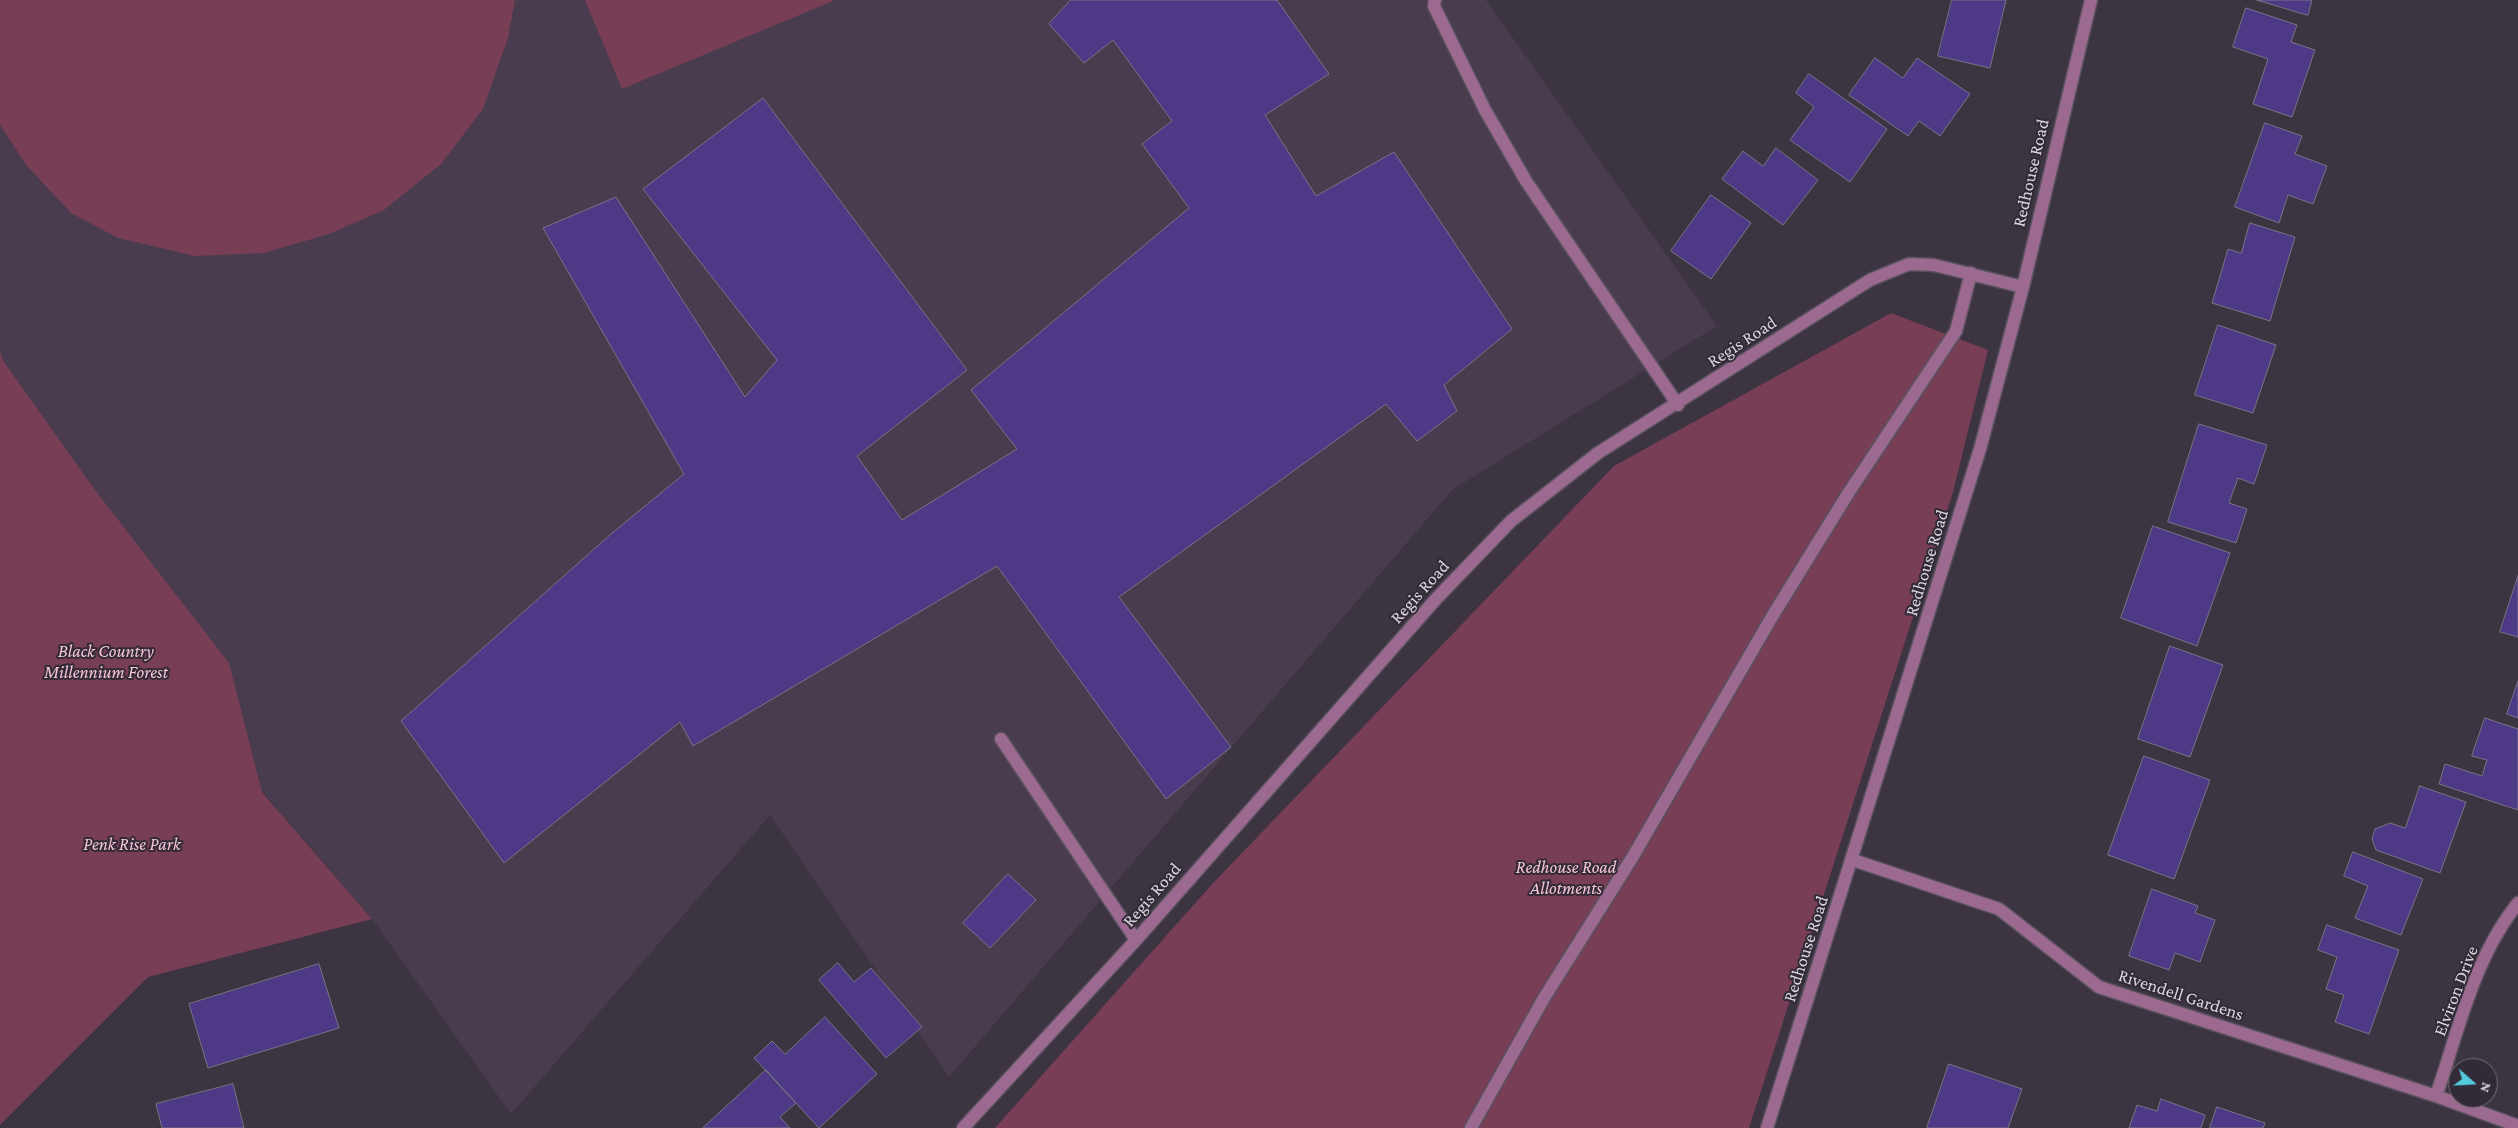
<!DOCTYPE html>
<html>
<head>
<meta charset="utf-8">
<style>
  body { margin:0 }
  #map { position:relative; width:2518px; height:1128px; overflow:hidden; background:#3c3441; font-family:"Crimson Pro",serif }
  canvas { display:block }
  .north { position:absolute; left:2448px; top:1058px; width:50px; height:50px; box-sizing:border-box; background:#322a36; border:1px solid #766f79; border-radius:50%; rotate:109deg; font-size:14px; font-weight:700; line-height:20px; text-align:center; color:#dbd6de }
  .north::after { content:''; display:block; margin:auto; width:18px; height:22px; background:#53cadc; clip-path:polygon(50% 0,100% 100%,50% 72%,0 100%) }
</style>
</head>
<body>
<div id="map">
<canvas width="2518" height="1128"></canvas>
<div class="north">N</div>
</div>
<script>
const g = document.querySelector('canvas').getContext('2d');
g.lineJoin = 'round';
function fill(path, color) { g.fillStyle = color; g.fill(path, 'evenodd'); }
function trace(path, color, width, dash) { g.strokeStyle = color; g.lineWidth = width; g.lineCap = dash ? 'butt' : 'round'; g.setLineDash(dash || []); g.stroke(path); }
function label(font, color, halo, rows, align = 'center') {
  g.font = font + ' "Crimson Pro",serif'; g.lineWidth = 4; g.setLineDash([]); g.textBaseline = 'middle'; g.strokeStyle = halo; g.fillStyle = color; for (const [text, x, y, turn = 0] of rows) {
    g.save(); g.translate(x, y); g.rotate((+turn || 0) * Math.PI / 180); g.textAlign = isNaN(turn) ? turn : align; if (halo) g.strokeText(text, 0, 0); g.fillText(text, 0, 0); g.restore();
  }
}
const built = new Path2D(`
  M0,0H1486L1717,326L1452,490L949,1077L770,815L511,1114L372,919L0,486Z`);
const green = new Path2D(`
  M0,0H515L508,38L483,109L441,164L384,210L329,234L264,253L195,256L118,238L71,213L27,166L0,125Z
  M585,0H832L833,1L622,89Z
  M1891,313L1988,350L1953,492L1749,1128H995L1214,882L1614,466Z
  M0,352L4,362L95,490L229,663L262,792L372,919L148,977L0,1125Z`);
const building = new Path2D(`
  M1071,0H1277L1329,74L1265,115L1316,196L1394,152L1512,329L1444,385L1457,411L1417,441L1386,404L1119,597L1231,747L1166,799L997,566L693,746L680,722L504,863L401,721L611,534L684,474L543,228L616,197L745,397L777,360L643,189L763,98L967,370L857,456L902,520L1017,449L971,390L1189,208L1142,144L1172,121L1113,40L1084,63L1049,24Z
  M1952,0H2006L1990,68L1938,56Z
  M2257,0H2312L2308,15Z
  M2246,8L2297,25L2291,42L2315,50L2292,117L2253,104L2268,59L2233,47Z
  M1875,58L1903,78L1917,58L1970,94L1940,136L1919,121L1908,136L1849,95Z
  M1809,74L1887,129L1850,182L1790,140L1814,107L1796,93Z
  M2265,123L2302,136L2295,154L2327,166L2313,204L2288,195L2279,223L2235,207Z
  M1776,148L1818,180L1783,225L1722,179L1743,151L1763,166Z
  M1711,195L1751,223L1711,279L1671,251Z
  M2250,223L2295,237L2270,321L2212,303L2228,249L2241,253Z
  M2218,325L2276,345L2253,413L2195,395Z
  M2199,424L2267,445L2254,484L2238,478L2229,503L2247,509L2236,543L2168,522Z
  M2153,526L2230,553L2197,646L2121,618Z
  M2518,576V637L2500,632Z
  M2170,646L2223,665L2190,757L2138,739Z
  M2518,681V718L2507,714Z
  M2485,718L2518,729V810L2439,784L2445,764L2482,776L2487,760L2472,756Z
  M2144,756L2210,780L2174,879L2108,855Z
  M2420,786L2466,802L2440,873L2376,850L2372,839L2375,829L2390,823L2405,828Z
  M2353,852L2423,879L2401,935L2355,918L2368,886L2344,876Z
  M1008,874L1036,900L990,948L963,923Z
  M2152,889L2198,906L2195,913L2215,920L2200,962L2175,953L2169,970L2129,956Z
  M2327,925L2399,950L2369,1034L2335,1022L2344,995L2326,989L2337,957L2318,950Z
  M838,963L854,982L871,968L922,1027L886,1058L819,980Z
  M319,964L339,1028L208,1068L189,1004Z
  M825,1017L877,1074L819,1128L754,1058L772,1041L785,1054Z
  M1949,1064L2022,1089L2008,1128H1927Z
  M766,1070L796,1103L780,1117L790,1128H703Z
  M233,1084L244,1128H162L156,1104Z
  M2161,1099L2205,1115L2201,1128H2129L2137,1105L2157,1111Z
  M2217,1107L2265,1123L2263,1128H2210Z`);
const minor = new Path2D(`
  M1435,0L1434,6L1485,110L1526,181L1678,405
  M1001,739L1136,940
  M1853,860L1999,909L2099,987L2436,1096L2518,1126
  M2436,1096C2458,1032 2474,957 2518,903
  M963,1128L1136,940L1436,599L1511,521L1598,453L1870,280L1909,264L1934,265L2023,287
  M1471,1128L1544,998L1632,858L1773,615L1849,492L1956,331L1971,273
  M1767,1128L1980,449L2023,287L2091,0`);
const streetNames = [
  ["Redhouse Road",2031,173,-77],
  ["Regis Road",1742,342,-33],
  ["Redhouse Road",1927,563,-73],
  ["Regis Road",1420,592,-48],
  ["Regis Road",1152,895,-49],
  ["Redhouse Road",1806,949,-72],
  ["Elviron Drive",2456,991,-69],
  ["Rivendell Gardens",2181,995,18]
];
const parkNames = [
  ["Black Country",106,651],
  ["Millennium Forest",106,672],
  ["Penk Rise Park",132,844],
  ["Redhouse Road",1566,867],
  ["Allotments",1566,888]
];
fill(built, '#483c4e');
fill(green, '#773e55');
fill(building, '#4e3986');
trace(building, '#777585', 1);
trace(minor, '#59515d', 15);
trace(minor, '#9c6a91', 12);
label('18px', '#dbd6de', '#322a36', streetNames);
label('italic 18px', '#f6c4d5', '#322a36', parkNames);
</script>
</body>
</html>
